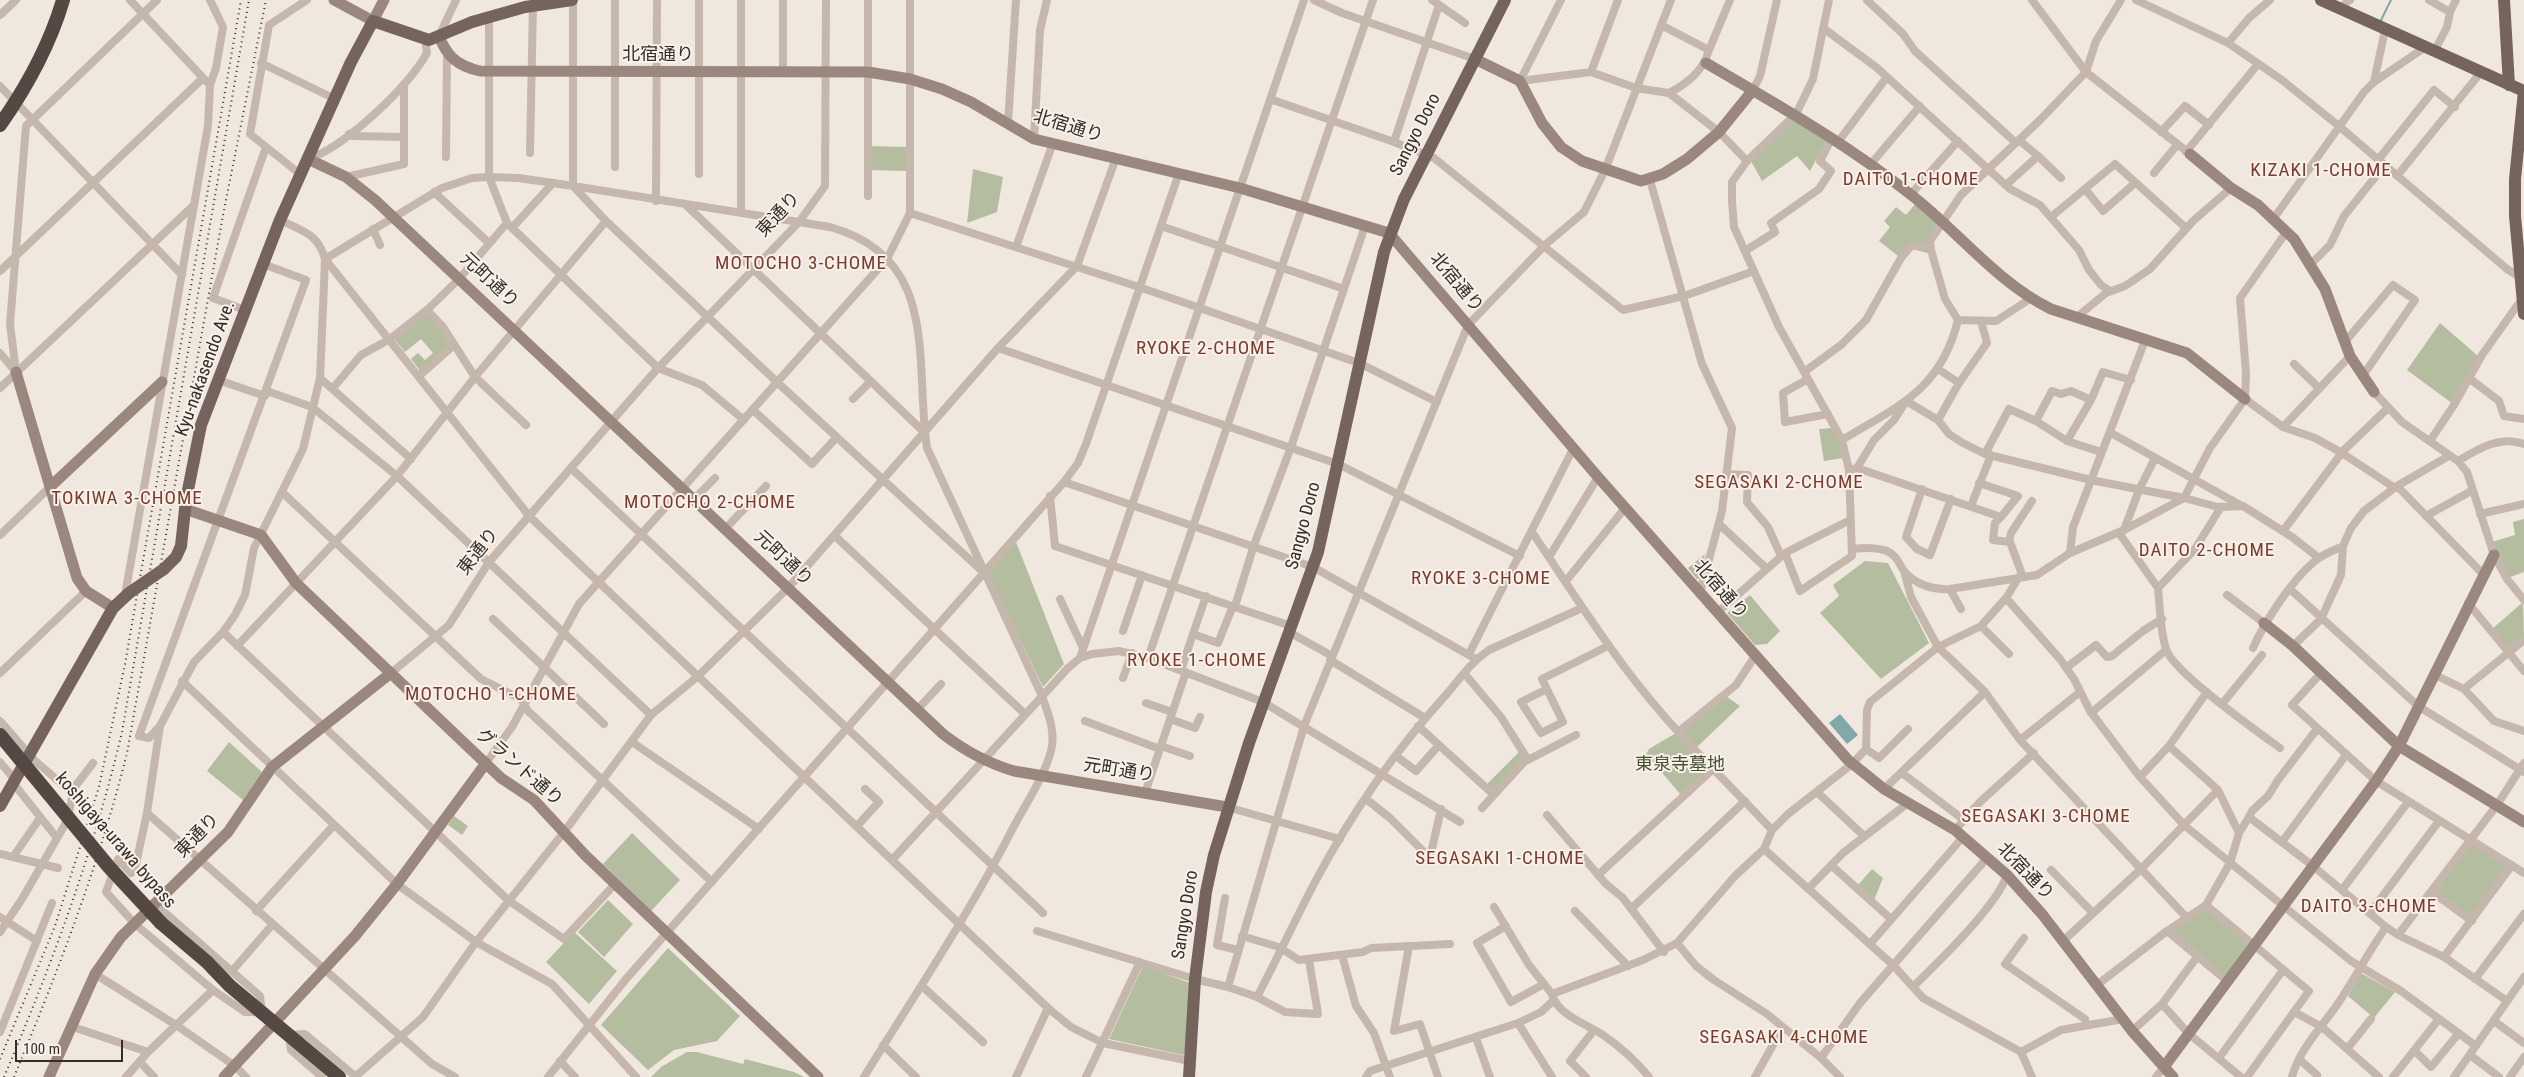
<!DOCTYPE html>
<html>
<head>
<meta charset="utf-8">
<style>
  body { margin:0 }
  #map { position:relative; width:2524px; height:1077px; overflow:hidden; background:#f0e7df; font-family:"Roboto Condensed",sans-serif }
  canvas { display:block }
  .scale { position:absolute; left:15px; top:1040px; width:108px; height:22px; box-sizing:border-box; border:2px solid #352d2a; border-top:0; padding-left:6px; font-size:15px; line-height:18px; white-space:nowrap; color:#352d2a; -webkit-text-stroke:4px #f8f1ea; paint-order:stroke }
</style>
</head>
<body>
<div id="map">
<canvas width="2524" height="1077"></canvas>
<div class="scale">100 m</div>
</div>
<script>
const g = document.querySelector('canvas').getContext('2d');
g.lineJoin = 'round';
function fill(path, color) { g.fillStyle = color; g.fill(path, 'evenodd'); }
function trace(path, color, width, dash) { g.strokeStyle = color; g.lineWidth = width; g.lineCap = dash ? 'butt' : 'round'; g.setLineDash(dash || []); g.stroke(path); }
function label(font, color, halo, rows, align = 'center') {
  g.font = font + ' "Roboto Condensed","Noto Sans JP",sans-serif'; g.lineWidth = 4; g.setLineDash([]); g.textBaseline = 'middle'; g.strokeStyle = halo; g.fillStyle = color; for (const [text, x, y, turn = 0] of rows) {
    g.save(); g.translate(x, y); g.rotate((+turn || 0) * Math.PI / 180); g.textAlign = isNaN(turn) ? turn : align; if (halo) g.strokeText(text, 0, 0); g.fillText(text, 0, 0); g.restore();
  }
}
const green = new Path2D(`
  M1796,119L1827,140L1810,171L1797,156L1762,181L1751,161Z
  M870,146L906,147V171L870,170Z
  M973,169L1003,177L997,212L967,223Z
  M1916,203L1939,223L1929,248L1910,243L1898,256L1879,241L1890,227L1884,221L1896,207L1906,215Z
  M428,313L442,329L451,345L421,372L411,359L418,353L425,360L433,353L421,339L405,352L395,340Z
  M2440,323L2478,356L2453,404L2407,370Z
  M1833,428L1840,440L1843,458L1824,461L1819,429Z
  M2524,519V572L2510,577L2492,542L2515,535L2513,522Z
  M1016,542L1064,664L1043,687L988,573Z
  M1705,554L1700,579H1697L1688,568Z
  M1865,561L1888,563L1929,643L1881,679L1820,613L1839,596L1833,585Z
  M1750,595L1780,631L1767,644L1755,645L1727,613Z
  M2523,602L2524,638L2509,650L2492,629Z
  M1726,696L1740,706L1696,748L1682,732Z
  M1676,733L1708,769L1681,795L1646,754L1649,749Z
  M229,742L262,772L243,800L207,771Z
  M1521,750L1525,756L1495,789L1493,790L1486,785Z
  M454,816L468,826L462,835L448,825Z
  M632,833L680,880L651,911L603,864Z
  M2474,845L2506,865V869L2472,916H2468L2437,894V890L2470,846Z
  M1872,869L1883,878L1874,900L1858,885Z
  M608,900L633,924L604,957L578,932Z
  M2204,910H2208L2247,942V947L2226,977L2173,934L2172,930Z
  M574,932L617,971L589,1004L546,962Z
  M668,948L740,1016L717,1041L674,1050L648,1070L601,1025Z
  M1143,966L1190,983L1185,1053L1183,1055L1109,1039Z
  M2361,973L2395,992L2374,1018L2348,996Z
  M687,1052H697L743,1064L745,1059L794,1072L804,1077H651L661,1067Z`);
const water = new Path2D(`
  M1840,714L1858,735L1847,744L1829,723Z`);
const stream = new Path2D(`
  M2380,22L2391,0`);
const street = new Path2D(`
  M130,0L207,82
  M573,0V186L606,221L778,383L981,570
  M615,0V167
  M741,0V212
  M1314,0L1342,13L1475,59
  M1432,0L1465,23
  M1867,0L1903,34L1915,51L2016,143
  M2032,0L2086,72L2190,154
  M2136,0L2228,43L2282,80L2340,127L2507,269L2520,277
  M2429,0L2450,12L2447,27L2434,52
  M2340,8L2350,0
  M2450,12L2456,0
  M0,15L16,0
  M489,17V177L507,223L658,368L702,385L744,420
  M1661,25L1709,50L1730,0
  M1823,28L1876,67L2010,189L2040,205L2079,250L2089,270L2101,285L2110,291
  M2385,30L2374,82L2424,48
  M439,36L456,0
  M2228,43L2249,18L2270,0
  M261,63L335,99
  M1591,72L1618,0
  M783,73V0
  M1520,81L1591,72L1636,88L1669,93C1688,83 1703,71 1709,50
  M1520,81L1561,0
  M0,86L182,275
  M1753,90L1760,76L1777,0
  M1669,93L1719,132L1747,161
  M1270,99L1394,142L1434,158L1623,310L1684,296L1754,271
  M1008,123L1016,0
  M2161,132L2185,106L2209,125
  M349,134L352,136L404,137
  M1034,139L1040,30L1047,0
  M1394,142L1439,5
  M1838,142L1887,77
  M2186,152L2258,64
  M530,153L533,6
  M2038,156L2061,178
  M446,157L447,54
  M308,159C345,147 408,87 427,53L425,40
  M2378,160L2434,90L2455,107
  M1870,165L1920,106
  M2154,173L2177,145
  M300,174L250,134L269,25L307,0
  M699,174V0
  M2397,176L2481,72
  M346,177L404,164V84
  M1650,180L1702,364L1732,428L1722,511L1700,593
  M2006,185L2038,156L2019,140
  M2085,189L2103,211L2135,183
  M434,192L489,243
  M1911,194L1958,141
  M868,196V0
  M656,201L657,0
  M687,206L925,433
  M910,213L1139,287L1359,363L1437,402
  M2051,217L2115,164L2186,228
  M2274,218L2364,92L2374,82
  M280,220C302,231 318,233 325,259L530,517L1048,1008L1071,1027L1103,1043L1190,1061
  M1161,226L1344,289
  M512,228L553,183
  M373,229L380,245
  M1016,247L1053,143
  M1931,250L1930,241L1961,195L2040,120L2086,72L2096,41L2121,0
  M1745,251L1775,232L1771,223L1819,189L1831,171L1820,161L1832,138
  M2311,264L2330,245L2344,216L2384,166
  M0,271L203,78
  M245,310L213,298L266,147
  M427,310L443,327L475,377L526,425
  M2077,317L2106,293L2125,286L2150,269L2193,221L2231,188
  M2344,343L2393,285L2415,300L2362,377
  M998,348L1338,464L1520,556
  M0,353L15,371
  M2294,364L2319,388
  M1938,369L1959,383
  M16,372L10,324L26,126L157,0
  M1804,372L1841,345L1866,320L1901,258L1912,245L1931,250L1945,299L1958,320L1996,321L2030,299
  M419,376L454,345
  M320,378L411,459
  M2469,378L2499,401L2504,416L2524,419
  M1808,379L1783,393L1785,422L1828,414
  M218,380L265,396
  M0,388L193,206
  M333,388L361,355L390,339L427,310L459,279L507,223
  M267,391L312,407L397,476L651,715
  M2374,392L2402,422L2458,461L2467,472L2494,555L2507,579L2524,600
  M853,399L871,381
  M2245,399L2283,427L2315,438L2342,453L2395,488
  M753,410L812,464L837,437
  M1938,420L1959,383L1987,343L1981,321
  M2036,421L2052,391L2061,394L2071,391L2091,400
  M2283,427L2350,356
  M2111,433L2242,506
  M1842,440C1898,406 1941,390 1958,320
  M2067,441L2091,400L2103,372L2131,380
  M2430,441L2454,405L2482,355L2519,303L2522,302
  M1985,454L2009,409L2036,421L2067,441L2101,452
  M2458,461C2478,449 2500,435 2524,444
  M571,468L1043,913
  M1857,468L1874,440L1894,420L1906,401L1938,420L1949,434L1961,442L1985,454L2091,480L2184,498L2218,507L2243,506L2292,537L2319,558
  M1853,469L1857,468L2001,517L2018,496L1979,483
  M1727,474L1748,475L1747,502L1768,527L1781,556
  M1064,482L1313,567L1476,659
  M2397,486L2484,575
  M1922,489L1906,537L1917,549L1930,555L1951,499
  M283,493L481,679L521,699L528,711L712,882
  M1050,496L1055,546L1291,626
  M694,499L715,478
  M1971,506L1991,455
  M2480,514L2524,504
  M2426,516L2473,490
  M2001,517L1995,523L1993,540L2010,542L2023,577
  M1719,524L1767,569
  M725,529L766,486
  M2124,530L2139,490L2155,458
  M2283,531L2344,450L2388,408
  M1532,532C1566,582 1598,634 1636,682C1677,735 1726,781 1772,830
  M2119,533L2158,588L2195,549L2221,507
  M0,535L50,487
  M835,536L1025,714
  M2009,542L2011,533L2032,501
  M1852,549C1864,548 1876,547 1887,551C1898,556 1898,563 1904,571C1915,585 1934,590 1950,589L2037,575L2070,553L2124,530L2184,498L2210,448L2245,399L2246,373L2240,298L2287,231
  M1785,553L1800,591L1852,556L1849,470L1842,440L1779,327L1734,227L1732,201V182L1747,161L1796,114L1813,79L1829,0
  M2070,553L2073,527L2146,338
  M1549,557L1598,477
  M1904,571L1911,597L1938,647L1985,692L2020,740L2187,918
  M1566,581L1625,508
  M2158,588C2160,607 2160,630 2166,649C2173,672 2258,732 2280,748
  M1950,589L1961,609
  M2290,589L2418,706L2524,772
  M125,595L208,126L210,85L216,68L223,27L210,0
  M2227,595L2264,623
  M1206,596L1193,634L1218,643L1233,606
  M2006,598L2060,659L2074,679L2090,711L2140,777L2184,825L2351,961L2401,991L2476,1046
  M1060,599L1083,648
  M2468,603L2524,671
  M1235,606L1254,545L1291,447L1365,226
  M1717,613L1785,553L1850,520
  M493,619L604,724
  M1981,626L2009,654
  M1123,631L1142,575
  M223,632L508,900L564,939L615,884
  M1289,632L1332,656
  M237,646L397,476L475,377L606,221
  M2293,646L2321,619L2341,575L2343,546L2351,528L2364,511L2397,486L2447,457L2448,454
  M2253,648C2265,621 2294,576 2319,558C2326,553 2335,550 2343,546
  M1469,654L1573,449
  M1080,658L1304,0
  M1148,658L1373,0
  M1330,660L1425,718
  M2066,668L2096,645L2107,657L2112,656L2143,631L2162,619
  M1181,670L1193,634
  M0,673L86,591
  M391,673L449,625L489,562L658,368L799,222L825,186L826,0
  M1464,673L1501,717L1528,760
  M2321,673L2292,705L2376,781L2524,873
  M2433,674L2464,689L2494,721L2524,731
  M1123,678L1132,653
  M182,681L397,884L476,942L552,984L636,1077
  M1547,689L1521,702L1541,733L1563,722L1542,679L1608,646
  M2464,689L2524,640
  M1146,703L1172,712
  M2222,704L2262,655
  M917,710L941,684
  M2091,713L2166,650
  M1170,719L1195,728L1200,717
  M0,721L34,760L70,791L72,798L67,821L22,899L0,932
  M1085,721L1160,749
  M160,726L149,738L139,736L306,280L263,264
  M1418,726L1493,794
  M1678,732L1736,685L1755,656
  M2020,740L2080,692
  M632,742L759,829
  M1161,746L1190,756
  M1866,749L1879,758L1908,729
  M1396,756L1416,771L1439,745
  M0,762L15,780
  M486,763L512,727L579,604L887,259L910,213V0
  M1902,773L1964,820
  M2140,777L2169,746L2207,692
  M14,784L57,838
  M1884,789L1985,692
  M71,792L93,763
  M1817,792L1864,836
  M1145,793L1186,672
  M1366,799L1390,818L1426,854L1431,853L1441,809
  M1227,807L1340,839
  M1482,808L1524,762L1576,735
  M147,813L432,1064L455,1077
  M1547,815L1605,883L1623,898L1664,952
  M2249,817L2252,811L2268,796L2278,780L2317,729
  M857,826L879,802L865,789
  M1955,830L1981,801L2034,753
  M2239,833L2249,817L2313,866L2386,927L2398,935L2444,957L2507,1001
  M2282,842L2346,755
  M1764,849L1893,965L1923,998L2021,1052L2061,1030L2123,1019
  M0,854L58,868
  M13,857L40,818
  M892,860L1068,668L1080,658L1092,654L1119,651L1148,658L1263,702L1460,822
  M1831,865L1891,919
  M2051,870L2093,913
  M1598,875L1713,769
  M1808,889L1843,853L1908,803
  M2342,890L2408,802
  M2432,892L2472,921
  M1225,898L1217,945L1238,950
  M155,904L260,996L262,1012H245L213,990L135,924L106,892L118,859L131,873L135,868L147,813L160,726L194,662L223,632L235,615L245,595L254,548L303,449L320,378L325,259L442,188L472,178L489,177L519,178L573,186L830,227C941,258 914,360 927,448L1042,696C1048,713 1056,732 1051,751C1044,777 1027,802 1014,826C970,913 915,994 864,1077
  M2206,905L2309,991L2247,1077
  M1494,907L1529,965L1552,994C1557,1015 1587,1024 1603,1035C1619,1046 1636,1061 1649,1077
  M1631,909L1745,801
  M256,911L334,825
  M1575,911L1628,966
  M2370,913L2439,821
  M0,917L37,941
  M1506,926L1477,943L1511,1002L1544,984
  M1037,931L1195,979L1228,987L1257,997L1285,1012L1318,1014L1309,960
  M2167,931L2227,981
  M2398,935L2497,805L2524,763
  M1242,936L1279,947L1299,960L1363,952L1371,948L1450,944
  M2024,938L2005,964L2085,1019L2086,1024
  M2063,941L2141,869L2218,790
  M1677,943L1696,966L1714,980L1767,1014L1821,1058L1840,1077
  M1870,944L1963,837
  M1409,946L1394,1031L1420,1024L1438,1077
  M1342,955L1356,1006L1374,1033L1390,1077
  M2444,957L2512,865
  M233,970L272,925
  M95,974L176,1025L235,1066L246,1077
  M2475,979L2524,914
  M2097,985L2167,931L2206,905L2230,863L2239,833L2218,790L2169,746
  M922,986L983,1042
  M1914,986C1938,962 1997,906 2007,875
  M1228,987L1304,726L1468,325L1545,245L1584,212L1605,170L1671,0
  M1552,994L1643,960L1677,943L1735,876L1764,849L1772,830L1788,814L1852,764L1866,749L1867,710L1870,702L1938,647L1981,626L2006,598L2019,577
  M1257,997C1277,959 1295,920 1315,882C1350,816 1394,752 1445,696C1459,680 1471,662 1489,650L1582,608
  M2162,1004L2188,1033L2241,1077
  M2294,1012L2322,1027L2379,1077
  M2494,1021L2524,1043
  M1518,1023L1552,1077
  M73,1027L148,1052
  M2132,1031L2162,1004L2197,957
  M0,1032L52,903
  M1476,1038L1490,1077
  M883,1045L916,1077
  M2347,1049L2371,1019
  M2415,1051L2431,1067L2459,1033
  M2021,1052L2032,1077
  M2470,1055L2499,1077
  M1821,1058L1860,1003L1987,858
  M2219,1058L2283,970
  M2299,1059L2317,1075
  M560,1061L575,1077
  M140,1062L154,1077
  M126,1077L148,1052L213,990
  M322,1077L291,1050L289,1035L305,1034L356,1077
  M355,1077L423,1017L476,942L564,832L651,715L697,677L788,588L998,348L1077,266L1116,158
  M548,1077L626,979L1064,482L1078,463L1086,444L1179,173
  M1016,1077L1048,1008
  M1086,1077L1140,962
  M1366,1077L1370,1071L1518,1023L1541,1012L1554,1000
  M1586,1077L1570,1061L1594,1030
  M1755,1077L1783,1027
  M2156,1077L2164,1067
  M2292,1077C2299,1049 2323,1026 2339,1002C2355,978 2369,951 2386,927
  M2393,1077L2439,1019
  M2454,1077L2524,977
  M2510,1077L2524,1057`);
const secondary = new Path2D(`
  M334,0L373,21L384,0
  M439,36C447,57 458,66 480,71L868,72L910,79L942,89L971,102L1034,139L1240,188L1389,233L1598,477L1848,760L1884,789L1955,830L2007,875L2042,914L2132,1031L2173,1077
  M1475,59L1520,81L1542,123L1561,147L1582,161L1641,181L1663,174L1687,159L1719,132L1753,90
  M1706,63C1776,104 1846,143 1910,194C1958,231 1996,282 2051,309L2187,353L2245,399
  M2190,154L2231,188L2258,205L2294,239L2325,289L2350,356L2374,392
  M308,159L346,177L375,200L943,734C965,751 987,763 1014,771L1227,807
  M16,372L77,578L86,591L113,608
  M50,487L162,382
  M185,509L261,535L296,583L501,778L534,800L585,855L818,1077
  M2264,623L2293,646L2399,746L2524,822
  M2164,1067L2376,781L2399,746L2494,555
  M49,1077L95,974L121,937L228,832L272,767L391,673
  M224,1077L355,936L397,884L486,763`);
const primary = new Path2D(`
  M2321,0L2524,91
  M2504,0L2509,85
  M2524,91L2515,179V216L2524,314
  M164,569L176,557L181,546L186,500L201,425L280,220L351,62L373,21L429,40L472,22L525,7L572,0
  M0,806L113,608L129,593
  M1189,1077L1195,979L1206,892L1214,855L1249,743L1318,552L1384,252L1404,199L1505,0`);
const highway = new Path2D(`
  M0,125C26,88 50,44 63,0
  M161,923L207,962L230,986L339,1077`);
const rail = new Path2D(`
  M0,1059L55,926L99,787L125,664L241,0
  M4,1077C52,964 94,851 122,732L249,0
  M14,1077C58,971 99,865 127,753L223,215L266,0`);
const primaryBridge = new Path2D(`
  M129,593L164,569`);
const highwayBridge = new Path2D(`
  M0,735L109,867L161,923`);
const streetNames = [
  ["北宿通り",658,55],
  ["北宿通り",1068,127,17],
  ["Sangyo Doro",1416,135,-63],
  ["東通り",779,215,-47],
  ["元町通り",489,281,43],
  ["北宿通り",1456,283,50],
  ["Kyu-nakasendo Ave.",206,369,-70],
  ["Sangyo Doro",1304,526,-75],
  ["東通り",479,552,-52],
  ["元町通り",783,559,43],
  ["北宿通り",1720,590,49],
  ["グランド通り",519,768,41],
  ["元町通り",1119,771,9],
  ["東通り",198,836,-46],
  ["koshigaya-urawa bypass",115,841,49],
  ["北宿通り",2025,872,46],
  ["Sangyo Doro",1186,915,-81]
];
const parkNames = [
  ["東泉寺墓地",1680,765]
];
const neighbourhoodNames = [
  ["KIZAKI 1-CHOME",2321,171],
  ["DAITO 1-CHOME",1911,180],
  ["MOTOCHO 3-CHOME",801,264],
  ["RYOKE 2-CHOME",1206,349],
  ["SEGASAKI 2-CHOME",1779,483],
  ["TOKIWA 3-CHOME",127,499],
  ["MOTOCHO 2-CHOME",710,503],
  ["DAITO 2-CHOME",2207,551],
  ["RYOKE 3-CHOME",1481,579],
  ["RYOKE 1-CHOME",1197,661],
  ["MOTOCHO 1-CHOME",491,695],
  ["SEGASAKI 3-CHOME",2046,817],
  ["SEGASAKI 1-CHOME",1500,859],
  ["DAITO 3-CHOME",2369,907],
  ["SEGASAKI 4-CHOME",1784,1038]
];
fill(green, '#b4bda0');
fill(water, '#81a9a9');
trace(stream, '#81a9a9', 2);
trace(street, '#c6b7ac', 8);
trace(secondary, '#9a877d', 11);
trace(primary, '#75645d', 12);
trace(highway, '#554742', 14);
trace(rail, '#352d2a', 2, [1, 4]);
trace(primaryBridge, '#75645d', 12);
trace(highwayBridge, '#554742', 14);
label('18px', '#352d2a', '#f8f1ea', streetNames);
label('18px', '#465131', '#f8f1ea', parkNames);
g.letterSpacing = '1px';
label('19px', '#7b3c2d', '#f8f1ea', neighbourhoodNames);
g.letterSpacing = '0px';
</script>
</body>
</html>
